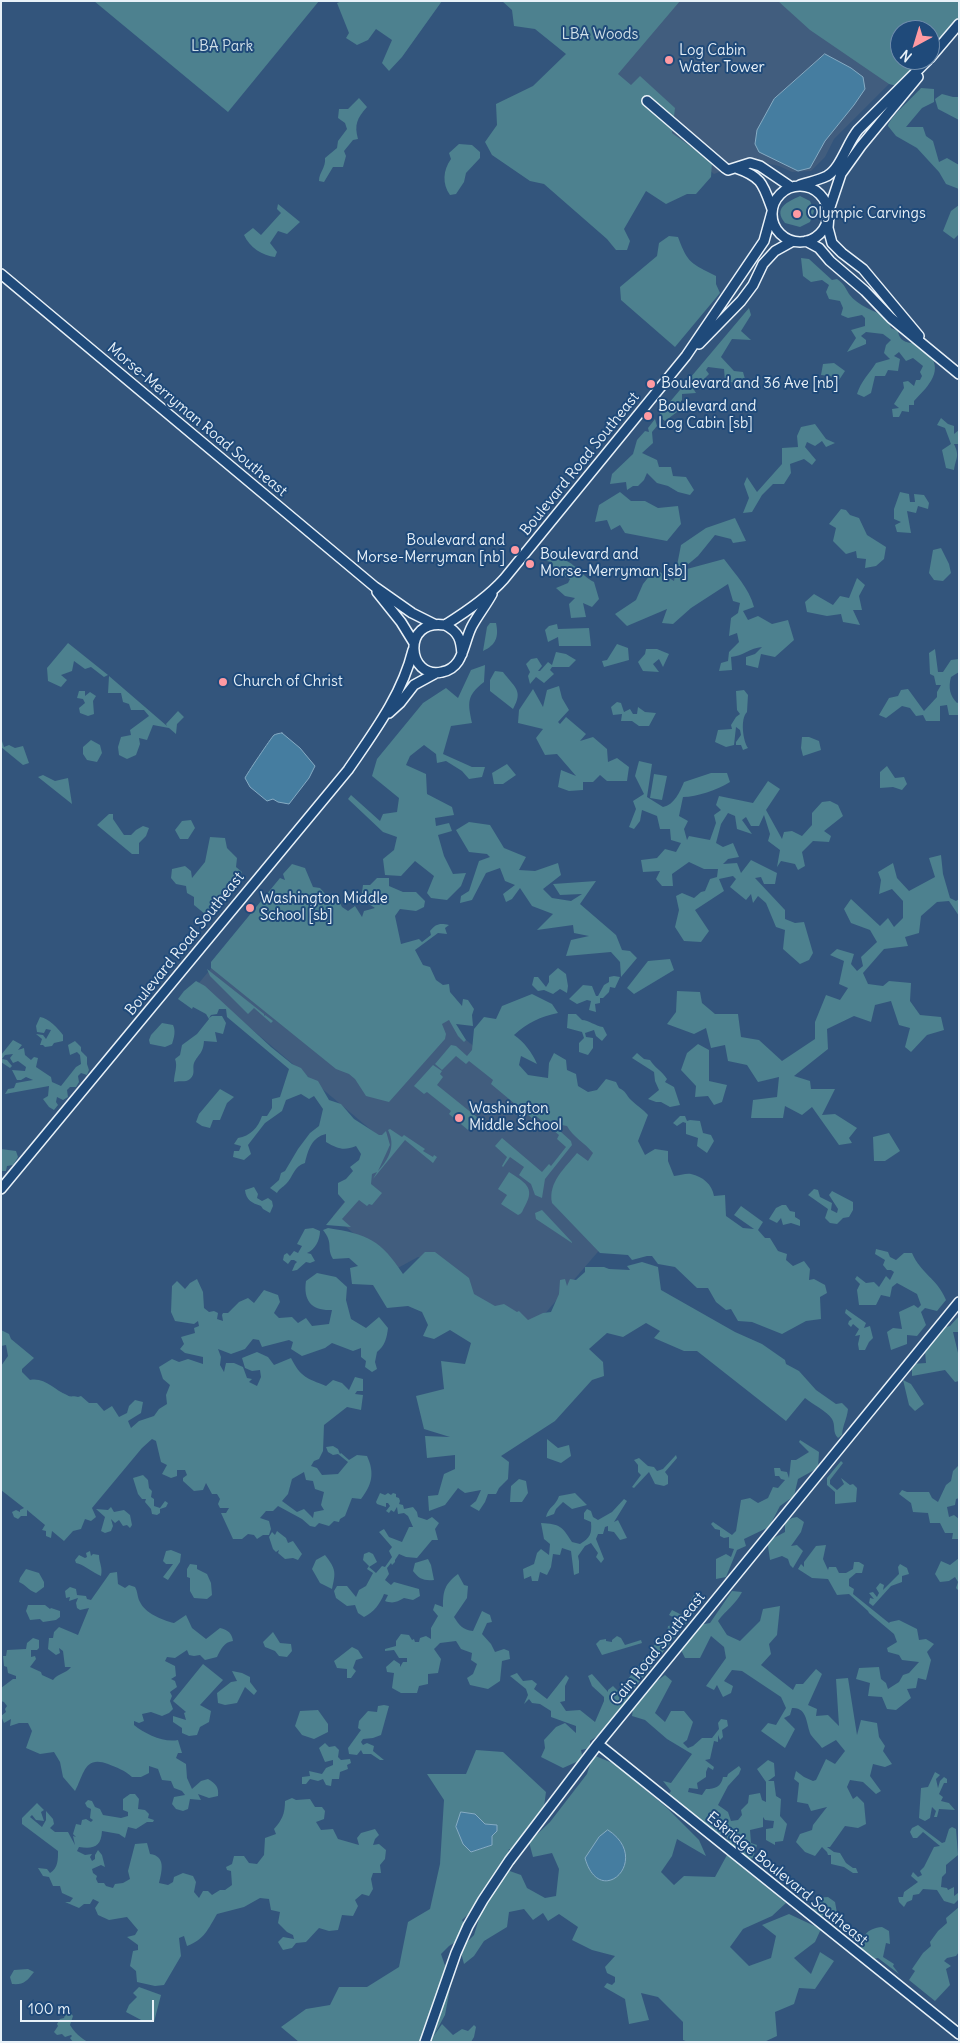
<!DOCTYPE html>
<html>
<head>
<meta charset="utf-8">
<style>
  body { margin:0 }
  #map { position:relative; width:960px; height:2043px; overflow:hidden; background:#33557c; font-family:Delius,sans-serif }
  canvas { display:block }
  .frame { position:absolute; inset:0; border:2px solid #e8f1f8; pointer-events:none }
  .north { position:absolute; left:890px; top:20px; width:50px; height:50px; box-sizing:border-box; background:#1f4a7a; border:1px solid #6f8dac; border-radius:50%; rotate:219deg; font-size:14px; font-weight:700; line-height:20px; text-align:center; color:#e8f1f8 }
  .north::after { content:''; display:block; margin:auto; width:18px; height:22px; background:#ff9aa2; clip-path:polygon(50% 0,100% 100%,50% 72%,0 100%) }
  .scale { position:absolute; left:20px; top:2000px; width:134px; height:22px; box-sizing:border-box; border:2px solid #e8f1f8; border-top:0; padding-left:6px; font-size:15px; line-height:18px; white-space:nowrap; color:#e8f1f8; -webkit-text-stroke:4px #1f4a7a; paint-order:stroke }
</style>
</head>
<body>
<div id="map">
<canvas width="960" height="2043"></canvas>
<div class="frame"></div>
<div class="north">N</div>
<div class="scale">100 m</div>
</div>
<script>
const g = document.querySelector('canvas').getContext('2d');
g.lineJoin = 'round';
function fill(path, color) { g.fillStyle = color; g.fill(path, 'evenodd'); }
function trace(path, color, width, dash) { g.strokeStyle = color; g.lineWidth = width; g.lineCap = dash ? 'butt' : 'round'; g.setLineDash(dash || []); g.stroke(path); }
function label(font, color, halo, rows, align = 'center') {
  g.font = font + ' Delius,sans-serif'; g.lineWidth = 4; g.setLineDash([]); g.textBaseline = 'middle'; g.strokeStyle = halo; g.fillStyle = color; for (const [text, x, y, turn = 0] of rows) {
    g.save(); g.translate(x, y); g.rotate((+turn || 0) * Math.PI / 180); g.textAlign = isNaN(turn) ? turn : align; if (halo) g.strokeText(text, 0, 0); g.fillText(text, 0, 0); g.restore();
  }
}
const built = new Path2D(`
  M672,1H790L889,84L834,139L825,157L811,171L792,172L779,166L751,160L714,174L604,84Z
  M286,879L451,1017L465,1039L650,1191L543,1316L534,1331L473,1296L443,1262L418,1257L396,1269L333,1216L390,1146L198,984Z`);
const green = new Path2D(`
  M94,1H319L228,112Z
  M342,1H442L402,57L389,71L382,63L392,40L376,29L368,40L357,45L346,38L349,33L337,3Z
  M502,1H680L618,74L631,85L640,76L675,108L672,133L712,162L711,177L696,194H687L666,204L646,191L624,229L630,241L627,250H616L607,239L544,184L530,181L492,155L485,142L497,125L496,104L533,86L566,54L535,29L514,26L512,10Z
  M778,1H959V17L949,31L945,32L952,33L930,58V30H900V60H928L901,87L889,84L810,30Z
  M921,88L934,89V102L922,108L906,127H923L926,136L933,141L939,162L947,158L959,165V189L946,184L939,172L917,148L896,136L888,126C889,118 914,96 921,88Z
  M942,94L953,97H959V120L938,109L935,99Z
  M359,98L367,107C357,118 354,125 358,139L353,140L344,151L346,156L343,167H333L324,182L319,181C319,172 326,168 325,158L337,148L338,141L347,129L345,123L338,118L339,109H348Z
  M459,144L472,145L480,152V158L466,173L464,182L456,194L450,195C442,184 443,170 451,159L449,153Z
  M800,196L810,201L814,211L810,222L800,227L785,223C773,208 787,202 800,196Z
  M278,204L300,222L287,234L278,231L270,243L277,252L275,257C263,256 249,247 244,235L253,228L261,235L281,213L277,209Z
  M959,205V234L954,239L943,231L951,211Z
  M669,236L678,237C688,264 691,263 716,276V284L720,293L675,347L621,300L620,287L657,256L659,243Z
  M801,258L809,259L832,280L837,279C844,284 845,287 849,294C858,306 874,311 887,317L891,328L898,331C900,346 913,341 923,346C925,347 929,352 930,355C944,373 925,389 914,401V405H909V412L902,411L899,417H893L892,409L899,408L894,404L904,388L903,382L908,381L914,386L916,380H920L922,376L920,372L923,366L913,358L906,361L899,352L894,356L900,359L898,371L888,370L885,376H875L871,393L864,397L857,394C861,381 869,374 876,363L890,359L884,353L886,345L891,340L883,334L866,332L861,336L866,340V344L847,352L856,338L851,330L865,326V318L862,315L848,318L841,315L843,308L840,301L829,299L826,292L829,285L822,280L811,282L803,276Z
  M749,308L751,315L741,331L751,340L732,339L721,357L734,371L743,372L745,379L741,384L725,381L724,369L708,367L706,370L709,374L699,384L691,385L696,393L682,394V400L679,404L677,412L665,421L658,416Z
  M834,363L845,371L839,380L830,376L821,375L823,364Z
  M941,418L948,424L954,426V434L959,430V444H954C960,457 956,457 954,470L946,468L942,450L951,444L945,428L937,425Z
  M655,419L657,426L652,432L653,443L642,453L657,460L659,467H671L673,476L686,477L694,490L690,495L678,492L668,486L657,483L647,473L644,480L638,486H633L627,490L626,482L610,484L612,474L633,454L637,440L645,431L649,432L648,428Z
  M815,424L826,439L835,443L826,447L822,441L815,446L807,442L805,447L816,460L812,465L804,459L790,464L791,473L784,484H773L762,495L752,512L743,513L749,498L744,484L747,477L757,492L782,464V448L798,447L797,436L801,427Z
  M620,492L631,501H645L658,508L678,506L681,524L667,541L625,533L620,525L611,530L607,520L595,522L599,505Z
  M900,492L909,494L910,502H915L914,494L924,495L929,503L928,509L918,506L916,513L907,511L911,533L897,532L895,525L901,522L894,519V509Z
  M841,509L846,510L850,515L859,518L867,535L886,547L884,559L876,566L865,568L866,559L857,558L856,551L846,554L833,541L836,528L829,524Z
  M735,518L746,541L733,543L731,539L715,535L698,556L686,566L687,569L724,559C735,574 749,588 754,607L743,611L748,620L758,616L772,624L788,620L794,640L775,657L761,654L758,668L746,665V657L755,654L762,647C750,648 743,656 731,657L732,670L719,671L721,663L728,661L729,652L739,642L737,633L729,636L731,618L738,613L740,603L733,601L728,584L691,608L673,624L662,623L667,609L627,626L615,614L636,600L643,584L655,569L674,581L681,545L706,528Z
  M941,548L949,564L951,573L943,581L934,580L929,573L933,550Z
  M548,550H553L559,559C574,560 581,576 594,582L599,599L592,607L583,603L586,617L571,618L569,604L575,598L565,596L556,588L568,583L570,579L554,570L552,562L541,560Z
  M857,578L865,585L859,596L862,610H853L860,625L843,622L841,614L827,616L807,612L805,602L814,594L833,605L840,596L849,598Z
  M490,623H496C499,637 496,645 483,651L487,627Z
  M557,624L558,629L589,628L591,646H559L558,637L548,642L545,630L549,626Z
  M68,643L108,675L104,677L91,667L85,669L74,661L72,671L61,675L67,680L61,687L48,681L47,668Z
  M617,644L628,648L629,660L604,667L602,661L607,660Z
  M646,649H657L669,654L663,667L659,659L653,664L659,672L643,671L638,662L645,654Z
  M935,649L938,672H943L951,660L959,659V672L951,677C948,688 950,696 957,703L959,702V715H949L947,705L940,706V721H926L923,715L916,716L910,708L902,706L886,718L879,715L889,698L898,696L901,690L908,689L924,711L937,697V692L941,685H936L934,676L930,674L929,653Z
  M556,652L566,654L576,660L569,667H552L550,670L554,674L544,683L536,677L530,684L528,676L530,672L526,664L531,659L537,658L542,666L538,671H540L548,662L552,665Z
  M485,665L484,682C466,696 468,703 472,723L451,726L443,754L472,767H485L482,777L469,779L462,771L446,761L437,763L436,754L424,745L410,756L406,765L426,774L427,794L452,807L454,815L435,818L436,826L449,823L452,831L438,835L444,856L453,874L466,873L461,886L447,900L431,898L427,893L434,876L415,861L401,876L385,875L383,859L394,850L397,837L383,832L348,799L351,795L380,821L383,814L397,812L399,798L372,776L377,759L423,703L446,688L458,698L471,670Z
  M495,671L503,672C514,687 524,690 513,709L490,691V680Z
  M109,676L167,726L166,724L178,711L184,717L177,724L176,734L169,728L153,725L147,740L139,738L140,744L136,755L127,759L119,755L118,747L121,737L131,735L130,730L149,716L144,710H131L129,704L123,702L121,693H108Z
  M559,686L562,698L569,710L558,722L560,724L566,717L586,734L580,741L593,737L607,749L608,762L617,758L629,767L627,781H607L600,775L593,782H583V790L569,791L558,787L561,770L576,776L557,754L545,755L536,738L543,729L518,723L519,710L533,689L543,707L547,690Z
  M744,690L748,695L747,712C740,719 743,741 748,748L743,750L741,745H736V742L741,735L740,730L736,727L734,745L726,747L715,742L718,730L732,729L731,725L736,717L740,714L737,710L736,691Z
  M79,691H85V696L90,692L96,696L93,701L94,714L88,716L80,713L79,708L85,703L83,699L77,698Z
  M617,702L621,703L624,712L630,709L633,714H637L638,707L645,712L656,713L649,726H639L632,721H621L622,714L613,715L611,707Z
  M802,737H809L819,741L821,750L803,756L801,748Z
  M1,738L4,747L9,745L15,748L23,746L29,763L23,765L1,747Z
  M91,740L100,745L102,753L97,762L87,760L83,754V747Z
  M639,761L652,764L647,797L663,807C674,805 680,792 684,782L711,773H727L730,782C717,790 697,797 683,797L679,816L688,821L684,829L687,840L689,836L710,840L716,823L714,815L721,810L716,805L719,796L753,803L768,781L780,789L766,810L782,839L784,832L792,831L802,836L812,825V813L822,802L830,801L838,805L843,816L824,831L831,836L829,842L813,841L802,852L805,866L798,870L795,864L781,861L777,867L780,850L768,841L770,834L764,815L759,826H751L746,817L742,820L752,834L737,829L735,816L728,813L721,824L716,843L723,847L733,843L739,857L728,859L723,864L737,863L741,873L751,860L777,873L775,884H764L761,877L755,878L785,910V919L795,923L804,922L813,953L809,960L800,964L783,949L785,930L776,927L766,903L758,896L753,903L751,894L746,900L730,887L736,879L733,876L719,879L724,891L695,910L709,931L701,942L684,941L675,927L679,910L676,896L682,893L694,898L701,892L705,891L710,879L717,877L718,869H704L689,862L672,874L673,886H662L656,879L660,871L643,872L641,860L657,858L665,849L676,852L681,843L671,840L670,829H660L657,816L642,810L640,821L634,829L629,827L636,809L633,801L644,794L635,776Z
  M507,764L516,775L503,784H494L492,773Z
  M887,766L895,778L904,777L907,784L902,790L893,787L880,788V772Z
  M654,774L667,776L662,800L650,798Z
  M43,775L55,781L68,778L72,804L38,777Z
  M109,814H113V819L124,835H131L136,830L143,826L149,828L146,836L139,843V854H132L97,825Z
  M191,820L195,828L188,839H180L175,830L182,821Z
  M469,822L490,825L504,848L526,857L519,870L535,871L558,863L561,875L543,889L552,898L571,901L582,894L560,895L553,884L596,881L580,904L616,935L622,950L630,951L637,958L621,977L620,962L611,952L566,956L571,940L589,936L574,933L573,925L537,930L553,914L532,906L520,888L512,899L506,902L503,894L515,885L505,881L500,868L486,873L472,900L460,903L461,896L469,891L479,861L490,857L487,854L469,852L456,830Z
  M210,837L225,838L227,848L237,858L236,867L242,872L211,919L194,905V897L187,893L186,886L176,884L171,878L172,869L185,866L191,871L192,878L205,862Z
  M941,855L943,874L950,898L956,901L959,899V916L949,901L937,902L921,916L919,933L905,937L908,946L884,949L863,973L868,984L883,986L889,981L911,983L910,1001L920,1015L941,1017L944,1030L927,1035L911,1052L905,1047L910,1028L899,1025L891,1001L875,1005L871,1022L854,1016L827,1029L828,1049L794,1076L810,1081L811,1089H835L822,1115L835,1114L857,1128L849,1138L852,1143L839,1145L812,1107L802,1115L785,1106L783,1118H751L753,1100L777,1097L779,1077L758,1082L747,1065L728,1061L725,1045L711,1048L706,1028L694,1034L667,1024L676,1012L677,991L700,992L702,1003L715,1014H738L741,1037L759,1040L782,1061L815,1039V1022L826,995L840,1000L848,988L839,984L844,961L830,955L837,949L854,954L851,964L857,971L863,966L861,957L877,942L870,930L851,923L844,909L851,899L880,926L888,918L894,927L903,918V901L892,889L879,894L881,880L878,872L893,863L897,878L909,891L935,877L929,858Z
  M292,864L305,868L313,887L320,888L327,896L338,899L342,907L348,911L355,906L362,917L364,911L375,908L361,899L363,885H370L377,878H389V886L403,892H416L425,901L424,907L416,911L400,909L395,916L401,944L419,939L422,942L431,935L430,931C436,924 439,923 449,925L445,928L447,934L438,933L415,950L423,965L430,967L436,980L443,985L449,984L450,992L462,1006L463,999L468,1000L474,1009L472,1015L473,1026L456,1024L466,1040L464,1042L458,1036L449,1020L442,1024L446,1034L445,1039L389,1102L366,1096L355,1079L349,1074L336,1069L211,968V962L280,878L285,880L283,874Z
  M670,959L674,970L634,994L627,988L648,961Z
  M558,968L566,974L568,986L567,993L560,989L553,994L544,990L538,991L532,985L534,977H538L546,987L549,982V976Z
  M207,969L264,1014V1016L265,1015L273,1021L271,1023L254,1008L248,1014L210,976Z
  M614,976L620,977L615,988L610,987L609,992L603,998H600V1003L595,1004L596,1012L589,1010L591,1001L587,1000L577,1004L569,999L583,985L592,986L596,996H598L604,985L609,982V977Z
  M196,981L205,986L271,1047L292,1064L301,1068L308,1077L318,1081L329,1100L341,1104L354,1119L379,1135H382L386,1131L390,1145L378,1171C389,1159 396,1146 388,1130L390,1129L402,1137L404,1135L425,1149L423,1151L433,1157L434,1155L437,1157L433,1163L405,1140L373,1179L377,1172L372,1174L371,1184L382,1193L372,1205L369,1204L367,1206L359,1200L342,1219L351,1227L326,1225L345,1202L338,1194V1183L346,1179L353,1171L350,1167L359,1160L361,1154L356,1146C344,1151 338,1149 326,1142V1134C312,1137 308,1150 305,1163C294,1166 293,1177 286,1184C282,1188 280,1188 277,1193L270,1188L279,1180L281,1173L285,1171L298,1149L310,1133L319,1126L323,1109L314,1096L309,1099L301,1094L286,1100L282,1111L265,1123L248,1145L251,1154L244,1160L233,1157L234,1151H239L241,1146L234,1144L238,1138C250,1136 258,1128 262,1116H267L272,1108V1099L280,1097L289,1069L227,1017L226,1009H219L217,1014L211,1015L209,1018L212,1016H222L226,1023L223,1034L215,1032L217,1042L204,1041C203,1054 199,1053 194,1063C192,1068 196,1074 190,1079C185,1083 180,1080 174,1082C174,1074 178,1066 175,1059L180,1055L182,1045L197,1034L209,1019L206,1014L193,1007L192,1009L178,999L184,991Z
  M532,994L552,1004L558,1013C540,1017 528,1022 514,1035C524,1042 532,1052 537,1064L521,1056L519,1065L528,1075L548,1078L549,1063L554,1053L566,1060L567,1070L576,1074L578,1086L588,1092L597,1090L606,1079L616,1082L619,1088C626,1091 626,1095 631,1100C637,1106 643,1109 648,1115L638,1141L645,1155L655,1149L668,1151V1161L674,1176C679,1176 686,1173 691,1174C703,1177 712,1184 714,1196L725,1195L726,1216L743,1228L754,1229L734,1215L741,1206L763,1222L758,1230L765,1238H770L778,1251L787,1254L786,1260L793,1266L804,1261L810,1269L809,1280L814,1279L825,1285L827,1293L820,1297L821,1319L806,1321L782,1334L752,1322L738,1321L731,1309L726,1310L716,1302L708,1288H697L675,1267L658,1264L652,1256H647L632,1260L628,1255L600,1253L552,1203C548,1182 565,1168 577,1153L588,1161L593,1153C585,1143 573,1137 567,1126L551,1123L571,1141L572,1145L545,1179L542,1198L535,1195L531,1184L519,1175L524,1167L510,1157L503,1167L502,1166L507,1157L495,1146L502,1138L542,1172L549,1164L551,1166L566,1147L557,1139L559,1135L536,1116L533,1119L491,1084L493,1080L469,1061L466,1064L456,1056L442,1070L435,1064L451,1045L456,1046L467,1056L472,1050L474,1029L484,1017L496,1019L502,1006Z
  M568,1014H576L582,1020C589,1020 595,1026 603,1027L607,1035L602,1041L596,1036L594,1030L585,1033L586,1037L593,1038V1048L588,1055L579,1052V1043L584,1038L582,1032L567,1028Z
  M40,1017C48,1018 58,1028 63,1035V1041L54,1043L52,1046L45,1047L43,1045H40L42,1039L36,1034L43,1035L46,1039L51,1030L46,1029L44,1033L37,1032L36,1026Z
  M162,1023L173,1025C176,1031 174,1038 172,1044L165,1047L150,1044L149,1040L151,1035Z
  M13,1040L22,1045L18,1050L24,1048L25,1055L31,1060L34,1057L38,1058L36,1067L51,1077L52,1082L61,1086L76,1067L81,1064L80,1055L77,1052L70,1055L68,1045L75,1041L81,1047V1051L87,1057V1064L89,1070L87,1075L81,1073L78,1076L79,1082L76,1087H70L67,1090L68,1097L63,1100L57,1097L56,1102L58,1105L54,1110L49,1107L43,1099L48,1096L49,1086L5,1094L8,1089L14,1088L16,1083L33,1080L26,1077L21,1080H17L12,1070L25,1071L26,1067L18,1061L13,1063L10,1058L13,1054L5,1055L2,1059L7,1060L12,1066L10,1068L1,1062V1055Z
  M698,1044L709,1050V1081L727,1085L722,1102L714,1105L708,1096L695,1097L696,1086L681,1070L687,1053Z
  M637,1053L644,1059L650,1060C655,1068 662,1071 667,1079L665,1082L674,1087L680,1105L670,1107L661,1102H656L648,1099L659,1090L655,1081L654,1072L632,1058Z
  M433,1065L442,1071L440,1074L443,1077L437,1085L478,1118L468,1130L449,1114L451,1111L427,1092L424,1094L414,1086Z
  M220,1089L234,1097L227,1103L220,1120H213L210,1128L202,1126L196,1122L199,1114Z
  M680,1116H685L687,1121L690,1120L700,1121L703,1133L711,1135L714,1141L707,1153L697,1146L698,1138L686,1134V1123L683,1122L677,1126L673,1123Z
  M889,1133L900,1151L885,1161H874L873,1137Z
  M1,1149L16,1151L18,1157L13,1165L7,1166L6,1171H1Z
  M509,1172C524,1182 536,1187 525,1206C522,1211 523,1213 518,1215L501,1204L507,1195L498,1189Z
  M254,1187L258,1194L257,1198L262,1201L268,1198L272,1201L273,1206L270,1213L263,1209L261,1206C252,1203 246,1200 245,1190Z
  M814,1189L818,1190L820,1197L832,1203L831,1210L837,1213L838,1209L829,1195L832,1191L853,1202V1210L849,1217L843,1218L837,1224L830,1223L825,1218L828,1209L808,1195Z
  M782,1205H786L790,1211L795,1212V1217L800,1220V1226L791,1223L783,1225L781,1218L777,1223L769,1219L776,1208Z
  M542,1210L572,1242V1243L536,1219L535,1213Z
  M313,1228L320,1231C320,1240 315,1250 307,1253L311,1254L315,1261L310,1263L306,1262L297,1270L292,1271L295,1264L297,1262L294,1260H291L288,1264L283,1260L284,1255L287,1253L290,1256L294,1251L298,1253L302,1246L297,1244L305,1229Z
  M328,1228C367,1234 381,1240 403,1274L425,1252H435L469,1278L474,1294L495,1306L504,1304L517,1312L519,1311L528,1320L543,1313L551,1312L559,1294L560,1280L565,1279L567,1286L570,1279L576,1280L585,1272V1267H604L609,1269L630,1270L627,1266L642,1262L658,1267L661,1290L735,1332L762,1344L785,1360L786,1364L799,1371L816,1390L836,1404L842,1403L848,1409C847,1419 843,1424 842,1435L838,1438C832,1432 836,1426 832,1419C827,1411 812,1404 805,1398L786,1421L697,1351H684L654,1338L660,1331L646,1323L623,1337L607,1333L589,1349L603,1362L604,1376L592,1380L555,1421L501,1456L509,1462L508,1479L499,1488L496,1494H488L485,1502L479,1511L470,1506L476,1501L481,1490L465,1493L458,1488L445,1505L429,1511L428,1496L438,1495L444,1474L455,1469V1455L427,1458L425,1436L450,1437L424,1429L416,1396L444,1389L441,1361L465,1364L471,1343L450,1330L434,1339L423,1336L428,1325L422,1312L408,1306L387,1308L373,1285L352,1284L350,1268L358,1266L349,1258L333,1259C326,1247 334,1244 323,1230Z
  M876,1249L888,1252L890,1257L896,1260L904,1253H912C921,1274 937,1278 946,1300L937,1311L925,1308L921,1312L926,1325L917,1336L907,1335V1344L891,1350L887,1332L893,1328L902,1329L899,1312L914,1305L918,1308L921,1305L917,1294L897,1283L892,1287L890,1297L881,1295L876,1305H859L857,1290L860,1284L855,1279L857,1276L866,1283L874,1282L879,1287L886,1276L890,1280L894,1272L891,1270H887L883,1265L885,1260L875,1254Z
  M317,1273L336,1277L347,1287L346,1300L351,1319L366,1328L379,1317L388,1328C387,1337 385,1346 377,1352L375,1362L377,1369L372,1372L365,1367L366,1361L361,1357V1348L353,1351L332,1343L325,1348L302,1356L291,1349L293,1342L289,1340L262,1347L259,1340L253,1339L245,1349L231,1354L218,1349L221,1357L220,1365L224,1372L226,1363H234L243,1367L247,1378L252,1379L249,1382L257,1386L261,1377L260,1370L252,1371L245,1368L242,1358L257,1352L268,1357L274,1365L291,1358C301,1378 307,1378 326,1386L333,1380L342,1383L349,1390L355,1377L363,1379V1391H357L355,1394L363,1395L361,1410L347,1407L324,1425L323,1451L319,1459L314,1461L311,1466L317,1468L322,1475L338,1474L348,1462L338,1454L333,1455L328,1452L326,1447L333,1446L338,1449L340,1454L341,1453L349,1460L357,1455L367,1456C375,1473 372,1485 361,1499L352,1498L345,1516L340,1519L339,1522L334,1521L329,1526L319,1523L315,1527L310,1526L302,1519L278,1506L273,1511H266L260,1518L269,1521L271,1529L269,1535H263L257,1539L254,1535L248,1534L242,1539H233L221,1513H226L229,1508H220L218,1504L220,1499L217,1494H212L206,1483L203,1490L194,1491L183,1481V1478L187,1475L185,1470H177V1476L171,1478L162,1474L167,1465L161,1462L156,1441L152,1439L142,1448L92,1508L96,1517L91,1521L85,1519L81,1529L73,1531L64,1541L52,1531L51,1538L46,1536V1531L42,1530L45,1525L27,1510V1516H21L18,1519L14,1517L12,1512L16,1510L20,1512V1510L24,1508L1,1490V1366L8,1356L6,1345L1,1346V1330L9,1334L11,1339L34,1358L22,1369V1372L30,1380C45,1377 54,1390 67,1395C71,1398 73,1395 78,1397L81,1396L89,1403H97L104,1411L112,1406L119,1417L127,1413L129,1406L135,1400L143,1402L141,1413L128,1421L131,1428L139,1421L154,1416L159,1409L167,1404L166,1395L170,1385L163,1379L159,1367L172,1359L179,1362L188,1359L203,1364V1357L185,1353L180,1349L184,1344L181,1337L195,1333L194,1328L199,1326L198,1321L194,1324L175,1321L171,1312L172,1286L177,1281L185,1289L190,1283L197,1279L203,1292L204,1308L209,1312L214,1311L218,1313L217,1319L223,1321L222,1315L223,1313H228L239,1302L248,1298L254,1303L264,1290L278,1295L280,1302L274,1313L279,1318L292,1317L298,1323L306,1318L312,1326L329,1324L332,1310C312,1311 303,1301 306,1281ZM304,1472L306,1480L313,1481L315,1489L324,1492L321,1505L324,1510L314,1512L313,1518L304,1509L297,1512L282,1501L288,1494L292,1479Z
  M846,1309L866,1323L864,1328L870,1326L873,1338L869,1342L865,1350H859L858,1344L860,1335L855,1336L859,1329L853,1324L851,1327L848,1324L849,1321L852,1319L845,1313Z
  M959,1316V1332H953L959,1357V1381L955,1382L945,1370L912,1376V1364L926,1363L925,1351L938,1329L950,1326Z
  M903,1380L911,1384L924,1404L915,1411L909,1405Z
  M547,1439L558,1448L569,1445L571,1456L561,1463L547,1458Z
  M800,1440L819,1452L818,1468L798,1479L794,1496L780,1506L769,1527L744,1539L746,1546L737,1550L726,1577L716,1579V1559L726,1554L731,1557L734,1549L729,1548V1537L724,1538L720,1536V1530L715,1529L711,1524L713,1522L732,1535L736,1531L741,1500L750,1498L758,1503L768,1498L773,1487L778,1488L785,1480L781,1479L779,1476H775L774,1468H780L781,1471L787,1472L789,1478L791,1460H796L809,1452L799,1442Z
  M676,1455L677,1458L665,1472L668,1476V1484L664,1486L655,1484L649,1472L634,1488L632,1487L641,1475L638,1472V1465L634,1460L639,1458L648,1466L654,1467L657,1471L663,1469Z
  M841,1461L843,1463L830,1480V1484L837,1490L844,1484L841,1478L850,1485L853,1484L857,1488L856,1502L835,1504V1492L827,1485V1478Z
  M958,1466L959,1498L956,1499L955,1505L947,1507L949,1517L954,1515L959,1519V1539H952L953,1533H945L940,1523H930L928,1513L913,1512L911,1503L899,1494L902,1490L907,1492H929L932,1498L938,1502L946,1485L951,1481L953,1471Z
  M143,1475L148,1480L149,1488L152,1491L151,1497L154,1499V1506L160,1508L165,1501L168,1503L166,1507L160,1509V1513L157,1515L152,1514L151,1509L145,1502L146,1499H142L138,1494L133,1478Z
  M519,1479L526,1481L528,1493L522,1502H510L511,1486Z
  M380,1493L385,1495L388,1493L391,1495L393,1493L396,1494V1497L399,1498L400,1501L399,1504L403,1505L404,1509L413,1507L417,1512L418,1517L427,1520L432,1517L439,1523L435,1529L438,1540H432L417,1558L406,1557L399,1554L395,1560V1562L392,1565L391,1563L387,1568L389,1574L385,1580L391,1585L394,1582L419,1589L420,1596L413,1600L404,1598C397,1602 393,1604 385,1601L388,1595L384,1594C380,1604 374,1612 364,1617L358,1613L355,1605L347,1606L336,1598L334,1591L337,1586H347L356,1597L359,1590L366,1586L373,1573L367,1569L369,1566L363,1560L364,1554L369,1552L373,1554L377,1562L369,1567L376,1573L382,1566L385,1567L392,1557L389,1551L392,1547L379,1532L384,1529L389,1537L402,1542L409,1527H413L408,1516L404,1513L398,1514L397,1507L394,1512L391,1510L389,1513L386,1511L390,1506L388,1503H386V1507L377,1504L376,1502Z
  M575,1493L587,1505L572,1509L563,1502L556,1509L554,1514L546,1517C548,1507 556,1506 559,1496Z
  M624,1499L627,1501L614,1522L618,1520L627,1538L620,1540L614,1532L608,1531V1526L605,1527L603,1534H598L596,1539L604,1559L601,1563L596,1557L598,1553L591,1543L585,1546L578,1556L579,1561V1573L574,1575L571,1551L562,1548L560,1555L553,1554L551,1567L547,1575L540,1572L538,1581H532L531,1576L524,1579L523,1569L534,1564L537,1553L541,1549L549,1555L550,1544L544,1539L541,1523C560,1524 562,1526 572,1542L580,1544C590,1538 592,1534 591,1522L584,1519V1513L587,1509L591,1511L593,1517L598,1520L612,1512Z
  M111,1507L114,1512L124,1510L130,1515L132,1525L130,1528L127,1525L123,1526L119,1520L115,1523L111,1519L113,1526L111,1531L105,1533L101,1531L105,1517L96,1509L108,1510Z
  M797,1517L804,1522L801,1532L791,1546L797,1545L803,1551L793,1568L790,1565L788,1559L782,1556L770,1560L768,1546L770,1540L785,1532V1522L792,1518Z
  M277,1531L286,1538L288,1543L293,1541L302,1554L298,1560L293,1558L285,1559L278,1553L279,1550L276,1552L273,1549L269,1537L272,1532L275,1535Z
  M826,1545L823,1559L828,1570L829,1567H836L839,1573H846L853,1569L854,1562H859L864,1565L862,1573H856L849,1579V1586L854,1589L853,1594L889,1623L890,1622L899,1620L917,1629L919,1640L926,1639L934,1644L927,1652L931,1660L926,1680L918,1678L916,1688L907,1689L911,1698L896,1710L887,1709L882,1697L868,1696L870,1683L856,1679L859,1668L879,1667L881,1679L886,1683L888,1689L899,1682L903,1675L909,1673L919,1662L902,1660L899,1655L888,1652L887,1648L897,1642L894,1634L869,1613L868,1611L849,1594L837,1595L828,1579L812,1578L798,1569L801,1564L804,1567V1562L816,1546Z
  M171,1550L181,1554L180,1562L168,1580L163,1577L173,1564H166L163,1561L166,1551Z
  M90,1551L91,1556L93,1554L99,1555C99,1563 103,1567 101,1576C93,1573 83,1564 76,1563L75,1560L79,1555L85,1558L87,1557L86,1553Z
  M325,1555C336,1569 336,1572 332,1589L320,1583L312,1569L316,1560Z
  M959,1558V1591L956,1588L958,1582L955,1577L949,1581L940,1582L935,1574L941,1561L950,1565Z
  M428,1559L431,1565L434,1580C424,1581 419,1579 413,1571L415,1563Z
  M190,1564L197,1565V1569L207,1574L211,1583L212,1595L207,1599L194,1598L190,1591V1578L187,1577V1569Z
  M900,1564L907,1568L909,1574L902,1576V1582L891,1586L873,1606L869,1603L870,1598L874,1599L869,1593L873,1592L877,1597L879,1593L876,1588L880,1583L884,1585L883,1590L899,1574L898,1567Z
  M26,1569L39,1573L44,1582V1587L36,1593C28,1590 26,1585 19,1582L20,1578Z
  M117,1572L118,1584L125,1588L129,1585L135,1587C138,1592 137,1597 140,1602C145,1613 162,1620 174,1623L186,1615L192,1628L206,1639L220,1628C228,1630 232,1633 233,1641C224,1642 221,1649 217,1657L205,1660L200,1655L194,1656L189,1655L187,1650L175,1658L167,1657L165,1661L175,1666L176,1676L171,1679L175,1681L177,1687L170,1692L172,1696L170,1701L173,1709L169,1713L162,1716L151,1712L142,1714L144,1721L139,1723L134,1721V1725C145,1734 164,1743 178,1740L182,1753H178L176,1758L186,1764L187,1778L192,1789L201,1781L208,1779C216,1784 219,1787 218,1796L209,1798L198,1794L201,1800L190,1799L188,1809L183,1811L176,1809L172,1804L174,1797L185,1795L182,1791L174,1788L171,1781L162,1780L158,1769L149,1766V1773L141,1777H132C124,1770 118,1768 108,1764C84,1755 84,1775 75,1791L63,1777L60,1762L54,1752L40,1754L26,1748L32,1731L28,1723H19L10,1726L11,1719L4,1723L1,1716L6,1712L5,1709L7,1706L4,1702L1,1701V1688L13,1679H16V1676L8,1673L7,1667L4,1666L3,1656H6L7,1650L26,1649L27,1643L33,1638L39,1640V1648L37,1650H31V1657L35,1656L36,1659L30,1667L41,1672L42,1675L53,1680C58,1673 66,1674 71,1667H65L63,1651L59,1648L60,1653L56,1655L48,1649L49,1638H53L54,1632L59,1627L78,1635L89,1608L80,1610L77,1608L76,1603L78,1598L69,1601L70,1597L66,1598L65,1591L70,1587L76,1589L77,1595L86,1596L87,1599L91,1600L110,1573Z
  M458,1574L464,1585L468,1586L467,1598L454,1617C459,1625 463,1630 473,1631L482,1611L490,1615L492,1622L487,1623L482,1634L491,1644L495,1652L504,1649L509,1651L510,1659L502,1661L500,1681L488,1689L470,1685L467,1678L473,1674L477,1664L471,1660L472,1653L461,1649L456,1641L440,1643L434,1649L441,1659L438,1673L428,1674V1684L419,1686L417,1693H401L392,1688L394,1673L387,1672L386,1667L394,1660L400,1664V1667L403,1662H407V1658H399L394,1650L385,1651V1649L396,1646V1641L401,1634L409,1635L412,1640L414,1639L415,1642H419L420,1638L426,1636L431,1639V1628L438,1616L433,1610L435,1604L443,1607C443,1590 445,1584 458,1574Z
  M732,1591L742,1592C736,1604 726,1610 718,1621L727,1635L740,1641L760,1621L763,1609L780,1606L777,1635L769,1644L771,1654L761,1665L793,1690L796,1684H803L816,1669L822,1674L808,1705L817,1709L816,1716L828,1715L839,1726L836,1679L848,1678L857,1735L861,1720L877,1723L879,1737L885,1746L883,1751L892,1764L885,1767L873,1764L870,1776L881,1791L876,1794L863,1782L850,1780L847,1787L853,1799L857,1796L864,1803L866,1824L858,1828L845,1826L830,1847H827L834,1852L840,1853L846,1863L853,1868H856L858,1873H853L844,1867L831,1864V1855H828L827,1852L822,1847L815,1856L805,1852L796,1842L800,1834L812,1830L813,1825L827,1807L811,1811L808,1804L797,1802L799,1783L794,1779L796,1771L804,1777L813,1781L816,1780L826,1759L835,1764L845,1751L836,1740L822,1748C819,1744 814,1739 811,1735C806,1725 808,1707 792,1708L790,1715L784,1718L795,1729L785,1748L761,1731L768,1723L776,1725L786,1708L781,1697L742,1671L732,1670L724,1681L733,1686L731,1693L723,1697L717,1685L714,1690L706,1686L726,1658L724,1647L711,1636L700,1658H685L680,1648L699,1625L710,1623Z
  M694,1595L706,1598L630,1693C628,1710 605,1732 590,1741V1748L581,1750L583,1759L563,1768L541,1757L545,1748L544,1740L556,1727L565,1723L576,1733V1726L551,1717V1711L540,1704L532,1703L529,1699L524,1704L528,1695L526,1689L510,1676L517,1673L523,1681L532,1680L537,1684L534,1689L547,1699L566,1675L569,1678L565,1686V1701L560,1702L566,1711L580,1710L595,1722L604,1701V1697L592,1686L588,1676L592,1674L608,1692V1690L613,1686L618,1691L645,1658L651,1662L653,1659L650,1649L667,1634L668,1626L673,1625L677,1619L669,1615L672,1610L682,1615Z
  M28,1605H45L50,1609L51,1608L60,1611V1617L56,1620L43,1622L40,1619L30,1620L26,1611Z
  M273,1632L280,1643L291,1644L292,1651L287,1657L279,1656L275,1651L265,1647L263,1642Z
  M617,1636L621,1638L625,1645L641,1640L642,1643L602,1655L596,1644L600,1640L606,1639V1641L612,1642V1640Z
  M352,1647L358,1650L363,1658L356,1660L353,1668L356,1671L351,1678H347V1669L337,1668L334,1661Z
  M203,1664L223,1680L200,1705L211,1711L209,1722L200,1727L197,1735L189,1736L182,1733V1728L173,1722V1716L186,1720L184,1713L186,1712L173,1701Z
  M232,1671L242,1673L250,1677V1682L257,1691L254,1695L245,1687L237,1703L225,1705L218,1703L217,1693L231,1682L237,1681Z
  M665,1675L672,1681L655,1713L665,1722L671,1711H684L693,1722L687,1740L683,1743L688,1748L693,1746L702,1738H712L719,1729L718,1723L721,1719L727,1720L728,1726L722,1730L723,1737L720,1740L718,1735V1742L714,1741L710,1759L705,1760L714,1767L713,1770L708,1767L706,1772V1777L697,1783L698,1789L689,1788L688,1792L702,1795L706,1789C715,1789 721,1787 723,1777H727L728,1774L739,1766L741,1769L739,1774L728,1786L718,1805L728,1812L731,1821L738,1820L742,1815L741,1810L748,1803L749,1795L760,1793L762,1800L766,1802V1782L757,1769L768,1760L774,1763L775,1776L768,1781H774L776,1796L781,1799L780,1816L787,1824L783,1841L775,1842V1845L766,1840V1829L773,1828L774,1821L765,1820L763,1817V1827L750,1830L751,1843L757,1845L753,1858L746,1860V1856L732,1854L725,1831L716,1837L695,1828L693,1814L682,1819L669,1808L665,1799L671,1791L663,1781L671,1783L692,1754L667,1739L645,1720L632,1716L634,1703L649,1687Z
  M384,1705L389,1706L381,1735L373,1738L363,1739L361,1742L363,1745L367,1743L374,1746L373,1751L384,1760H380L371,1754H363L361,1750L357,1755L349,1754L348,1748L361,1730L358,1728L359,1721L368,1711L377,1712L378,1706Z
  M318,1710L328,1724V1732L314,1739L302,1735L295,1726L300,1711Z
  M325,1743L329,1747L335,1746L339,1750L338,1757L341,1760L350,1759L351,1763L347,1765L348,1769L340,1772L339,1779H332L331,1786L326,1785L323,1779L318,1781L310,1779L306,1784H302V1777L310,1776L309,1771L322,1774L326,1768L333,1765V1760L325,1762L319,1748Z
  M476,1750L503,1752L546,1792L543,1814L521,1851L509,1849L504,1869L521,1875L527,1888L545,1898L556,1896L559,1869L552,1853L533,1857L529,1842L550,1822L587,1774L593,1755L615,1764L666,1807L699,1840L706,1856L677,1839L672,1856L661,1872L674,1885L684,1876L715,1877L727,1855L786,1903L772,1916L743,1929L730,1947L749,1966L771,1958L776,1936L762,1925L789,1914L821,1929L815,1942L794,1958L811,1974L820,1952L834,1961L815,1989L799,1988L794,2004L775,2012L777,2036L764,2042H688L683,2040V2022L658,1997L641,1993L649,2020L629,2024L625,1999L604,1987L607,1983L612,1985L615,1982V1977L607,1973L605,1967L615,1956L592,1950L572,1940L578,1927L559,1914L548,1921L543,1913L533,1920L524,1909L509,1912L507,1927L484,1941L474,1956L464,1964L460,1949L474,1935L488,1890L482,1901L462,1920L470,1933L449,1946L441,1954L451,1983L445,2015L433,2037L442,2024L453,2035L462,2029L468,2031L474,2025L476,2027L474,2037L471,2042H299L281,2027L306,2009L330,2005L339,1987H367L399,1967L408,1922L430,1909L440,1864L444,1800L427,1774H466ZM475,1814L485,1824L492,1845L471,1852Z
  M935,1772L940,1775L936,1779L938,1788L940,1781L944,1777L947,1779V1783H944L939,1794L943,1797L941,1801L949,1803L955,1810L939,1809L937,1817H934L936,1811L932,1807L930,1818L925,1821L919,1818L921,1788L928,1787Z
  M130,1794H135L139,1799L138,1809L145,1810L149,1814L148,1818L154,1820L153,1822H147L136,1829L128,1827L125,1838L119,1834L102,1831C101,1847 94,1849 79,1847L77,1851L85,1855L92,1854L90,1857L92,1861L95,1859V1855L98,1850L102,1855L105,1867L101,1865L92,1869L93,1873L97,1876L96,1879L98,1883H104L106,1886L113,1888L115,1884L123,1883L130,1879L128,1871L135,1844L147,1843L150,1854C166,1856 162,1871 159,1883L168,1885L173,1882L174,1877L183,1873L193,1876L196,1882L194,1892L199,1898L203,1891H208L212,1895L220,1890H225L232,1885L231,1871L227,1870L226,1867L232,1864L234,1856H244L249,1863L257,1864L264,1855L265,1838L276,1834L274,1829C282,1820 285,1814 285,1801L292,1798L296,1800L310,1799L315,1807H322L325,1811L324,1819L316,1822L321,1830L333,1829L338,1839L359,1845L357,1838L361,1833L375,1829L379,1835L375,1839L373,1845L379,1844L386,1850L385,1859L380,1865L381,1873H373L371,1879L373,1889L369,1896L362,1894L355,1900L358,1906L353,1916L342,1915L338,1930L329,1931L319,1928L306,1942L296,1943L292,1948L283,1950L278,1942L283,1937L294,1939L293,1935L287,1932L278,1923L280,1912L271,1910L269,1899L260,1898L244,1907L217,1914C208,1929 205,1939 187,1946L184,1936L179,1938L181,1956L164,1985L155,1986L137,1982L136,1971L130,1966L133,1951L138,1950V1945L127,1937L135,1935L138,1930L127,1917L109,1920L98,1915L95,1908L99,1902L93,1899L90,1904H84L79,1908L65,1902H70L73,1898L62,1893L60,1886H53L49,1877L43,1876L38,1868L47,1869L50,1873C58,1868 58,1860 58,1851L22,1824V1818L37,1803L44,1810L41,1812L44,1821L36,1820L32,1815L30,1817L42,1827L46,1820V1811L53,1819L54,1824L50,1828L55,1832H68L75,1845L73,1836L76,1837L73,1834L76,1824L81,1825L82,1820L86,1819L91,1822L93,1820L90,1818L91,1809L87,1807L85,1803L88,1800L92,1801L95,1807L100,1809L103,1815L121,1818L128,1816V1812L123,1810V1799Z
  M918,1825L942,1843L945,1842L949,1829L952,1827L956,1829L958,1855L946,1865V1873L942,1877L941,1887L947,1888L948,1890L954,1887V1896L958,1893L959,1899L954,1904L944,1901L937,1890L923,1889L919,1894L913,1895L912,1900L907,1902L904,1907L899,1902L898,1897H903L904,1892L918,1882L911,1876L913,1872L918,1877L922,1875L920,1871L924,1867L934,1847L940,1846L923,1832L917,1838H913L910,1832L912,1828Z
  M828,1897L835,1902L837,1913L821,1916L813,1909L817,1898Z
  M959,1907V1952L956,1956L947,1958L944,1961L951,1966L946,1969L950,1985L935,2001L909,1980L915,1971L912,1969L923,1953L931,1946L930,1942L938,1931L947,1923L946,1918Z
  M882,1927L889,1931L890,1944L886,1943L883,1957L894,1964L893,1966L899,1974L878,1958L869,1960L858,1951C861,1937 867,1928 882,1927Z
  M28,1969L34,1972C27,1981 24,1985 12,1984L10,1977L14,1970Z
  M139,1987L161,1995L154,2022L143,2021L126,2012L129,2005L137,1997L133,1993Z
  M66,2012H70L73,2016L70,2025C74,2032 81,2038 88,2042H73L70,2038L72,2036L71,2035L65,2037L62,2034L57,2035L54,2032L58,2026L57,2024L60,2019L64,2018Z`);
const water = new Path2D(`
  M825,54L851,68L863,77L865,89L854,105L825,141L810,168L798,171L759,152L755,144L757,130L774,99Z
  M282,733L300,748L315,766L309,778L289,804L278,802L273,799L267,801L250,787L245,778C246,775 271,738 274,735C276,734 280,733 282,733Z
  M461,1812L475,1814L485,1824L497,1825V1831L492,1836V1845L471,1852L463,1844L456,1827Z
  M608,1830C653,1859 600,1911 585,1858L599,1837Z`);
const minor = new Path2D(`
  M930,58L959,24
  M647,101L725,168L728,170L750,163L760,166L791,187
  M736,168C762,177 763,184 772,209
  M800,185C809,182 819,180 827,176C841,168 847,143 858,130L928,60
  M772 214a28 28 0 1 1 56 0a28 28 0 1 1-56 0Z
  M829,210L841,174L861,146L918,77
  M829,215L828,228L832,243L842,253L863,269L919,336
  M806,241L819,248L830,261L865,291L891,318L959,374
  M1,274L375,587L412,613L434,624
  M699,344L741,301L753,285L763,264L775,251L793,241
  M377,592L401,622L414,643
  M445,625C466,612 487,598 504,579L686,356L764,241L772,212
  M462,654C461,640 459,632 445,625C401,618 407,680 442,672C464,668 463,643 472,626C478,615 486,605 492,594
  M389,713L400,703L414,685L436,673
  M1,1189L348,770C374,732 402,695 413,650
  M598,1744L959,2034
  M425,2042L456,1953L468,1926L483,1900L509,1861L598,1744L959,1302`);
const markers = [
  [669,60,5,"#ff9aa2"],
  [797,214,5,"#ff9aa2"],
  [651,384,5,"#ff9aa2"],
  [648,416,5,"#ff9aa2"],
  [515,550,5,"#ff9aa2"],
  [530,564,5,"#ff9aa2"],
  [223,682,5,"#ff9aa2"],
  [250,908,5,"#ff9aa2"],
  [459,1118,5,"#ff9aa2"]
];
const parkNames = [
  ["LBA Woods",600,35],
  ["LBA Park",222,47]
];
const poiNames = [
  ["Log Cabin",679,51],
  ["Water Tower",679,68],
  ["Olympic Carvings",807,214],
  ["Boulevard and 36 Ave [nb]",661,384],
  ["Boulevard and",658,407],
  ["Log Cabin [sb]",658,424],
  ["Boulevard and",505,541,"right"],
  ["Morse-Merryman [nb]",505,558,"right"],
  ["Boulevard and",540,555],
  ["Morse-Merryman [sb]",540,572],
  ["Church of Christ",233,682],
  ["Washington Middle",260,899],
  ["School [sb]",260,916],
  ["Washington",469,1109],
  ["Middle School",469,1126]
];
const streetNames = [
  ["Morse-Merryman Road Southeast",197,420,40],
  ["Boulevard Road Southeast",580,464,-51],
  ["Boulevard Road Southeast",185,944,-51],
  ["Cain Road Southeast",658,1649,-51],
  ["Eskridge Boulevard Southeast",787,1879,39]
];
fill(built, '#415d7e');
fill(green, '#4d818f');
fill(water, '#457da0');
trace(water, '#86abc3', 1);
trace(minor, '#e8f1f8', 12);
trace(minor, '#1f4a7a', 9);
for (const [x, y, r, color] of markers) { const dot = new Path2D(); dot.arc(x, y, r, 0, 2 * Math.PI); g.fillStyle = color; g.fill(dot); trace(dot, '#1f4a7a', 2); }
label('15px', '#d1e0e8', '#1f4a7a', parkNames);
label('15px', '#e8f1f8', '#1f4a7a', poiNames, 'left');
label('15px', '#e8f1f8', '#1f4a7a', streetNames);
</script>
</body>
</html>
